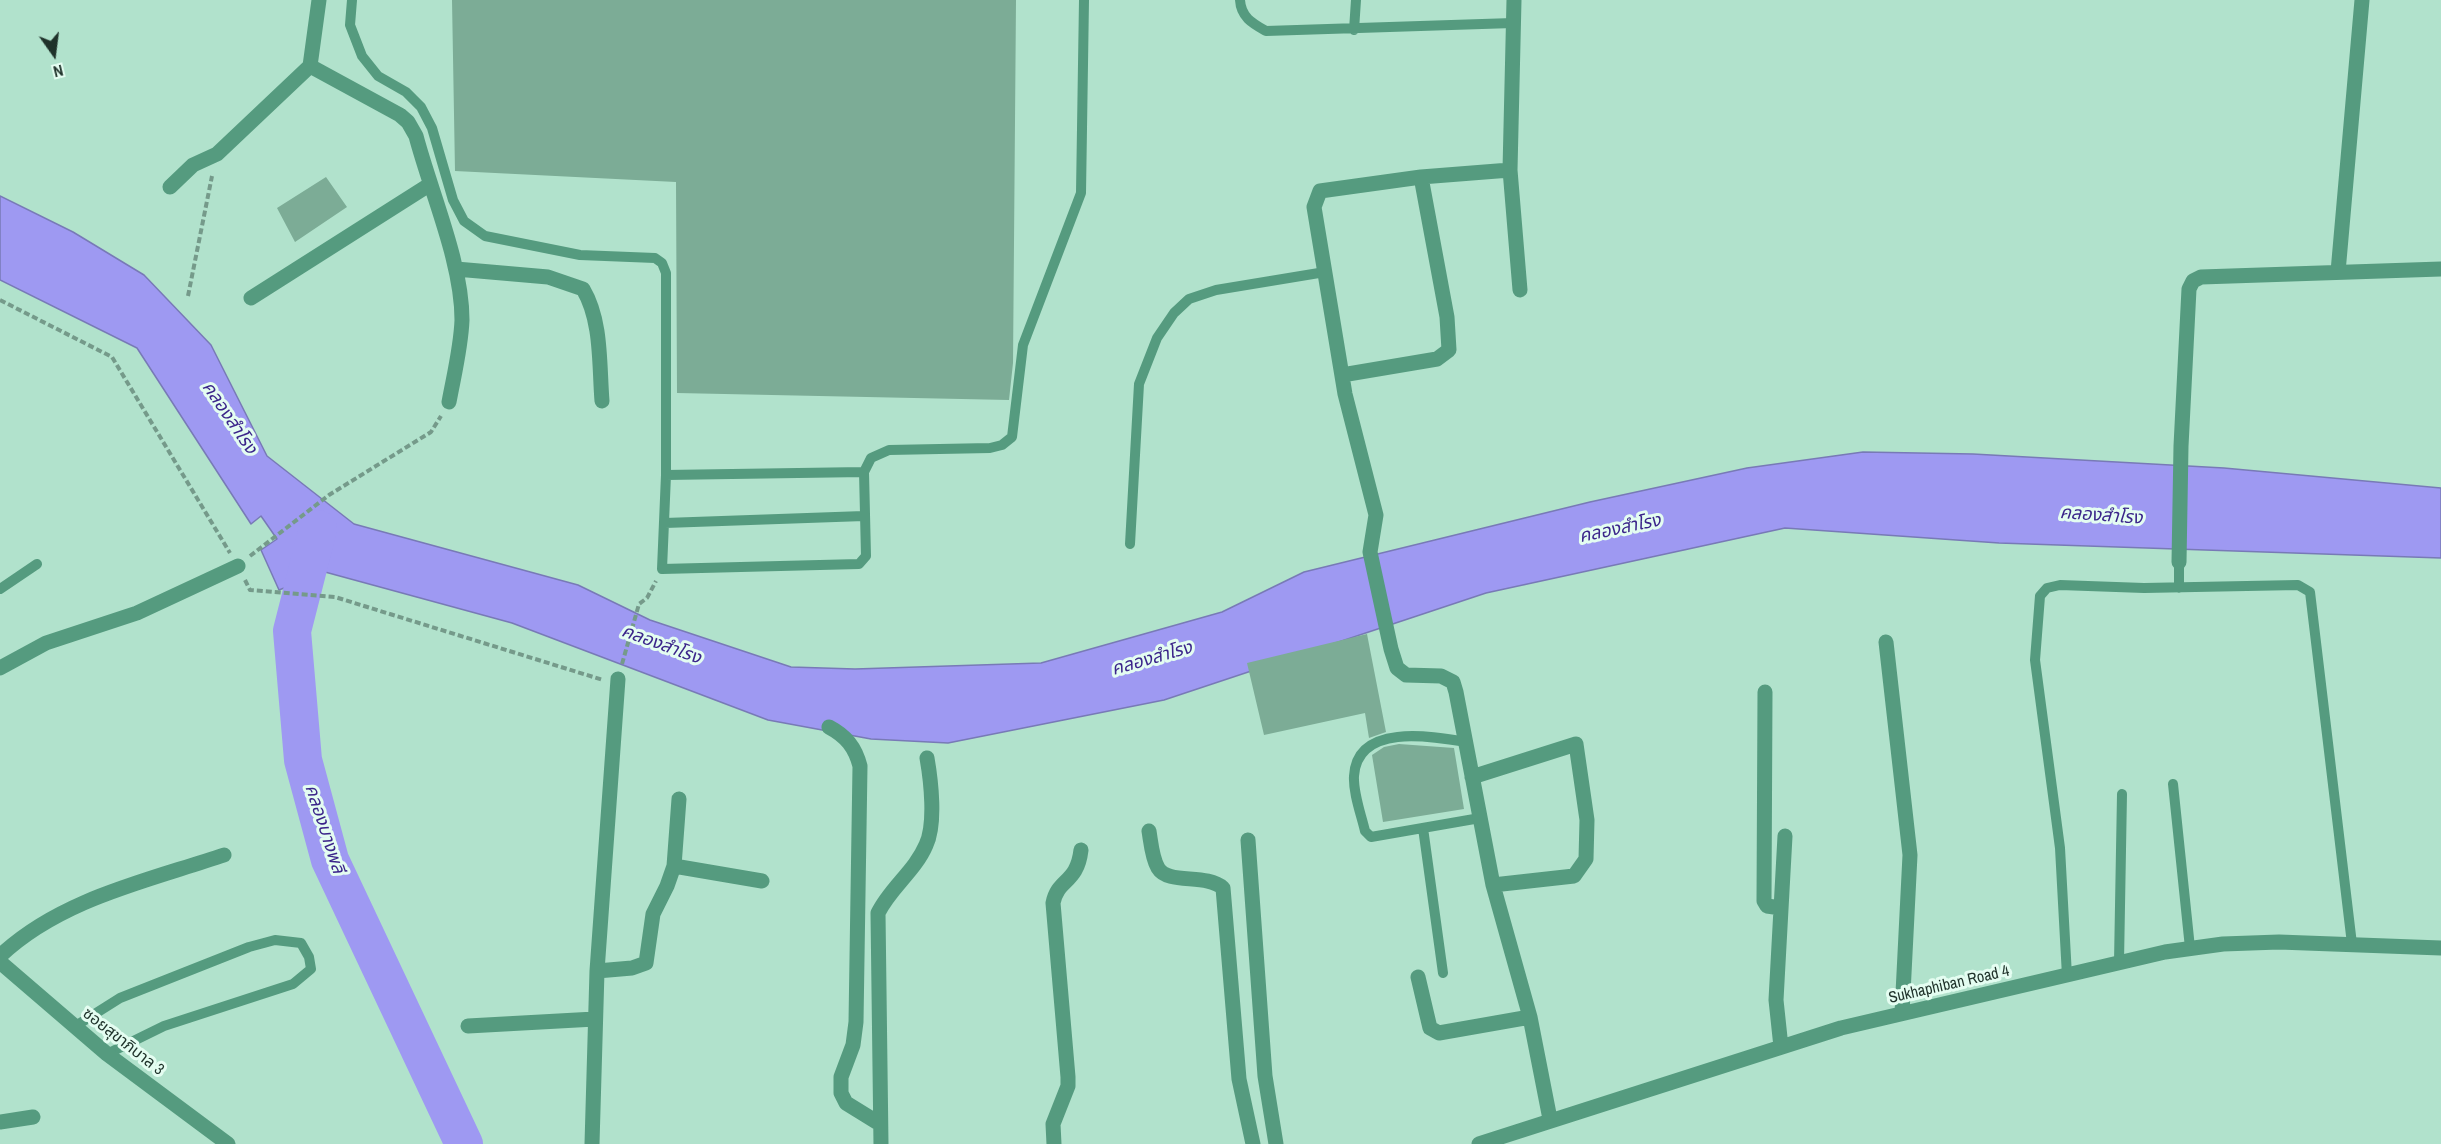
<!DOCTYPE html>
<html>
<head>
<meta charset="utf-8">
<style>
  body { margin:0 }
  #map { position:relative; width:2441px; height:1144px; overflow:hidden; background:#b1e2cc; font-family:"Archivo Narrow",sans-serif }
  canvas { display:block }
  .north { position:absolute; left:24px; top:24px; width:60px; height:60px; -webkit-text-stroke:4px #e4fdf1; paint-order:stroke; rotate:166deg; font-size:16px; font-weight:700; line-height:24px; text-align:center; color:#1f322a }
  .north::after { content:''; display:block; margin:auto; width:21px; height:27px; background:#1f322a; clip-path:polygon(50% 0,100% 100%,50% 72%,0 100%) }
</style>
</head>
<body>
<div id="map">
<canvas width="2441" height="1144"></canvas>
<div class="north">N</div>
</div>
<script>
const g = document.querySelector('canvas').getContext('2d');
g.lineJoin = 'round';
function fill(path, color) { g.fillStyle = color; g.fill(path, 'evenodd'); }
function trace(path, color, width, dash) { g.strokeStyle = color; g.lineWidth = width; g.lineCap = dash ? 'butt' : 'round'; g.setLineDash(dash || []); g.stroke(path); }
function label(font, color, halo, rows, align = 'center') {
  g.font = font + ' "Archivo Narrow","Noto Sans Thai",sans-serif'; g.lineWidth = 6; g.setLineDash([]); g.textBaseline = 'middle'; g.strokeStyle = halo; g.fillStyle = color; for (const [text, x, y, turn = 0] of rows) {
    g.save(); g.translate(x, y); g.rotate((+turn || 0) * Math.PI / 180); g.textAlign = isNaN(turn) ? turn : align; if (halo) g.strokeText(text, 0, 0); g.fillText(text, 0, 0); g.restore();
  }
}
const water = new Path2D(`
  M0,196L73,232L144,275L211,345L267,456L354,524L578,585L650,620L791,667L855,669L1041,663L1222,612L1304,572L1590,502L1747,468L1863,452L1973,454L2224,468L2441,488V558L1999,543L1785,528L1486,593L1164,700L948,743L871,739L768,720L512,623L325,572L279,590L261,550L277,539L261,516L251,524L137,348L0,280Z`);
const river = new Path2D(`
  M318,529L292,631L303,760L330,860L464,1144`);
const building = new Path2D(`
  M452,0H1016L1013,363L1009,400L677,393L676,182L455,171Z
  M326,177L347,207L295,242L277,208Z
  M1367,634L1386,732L1369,738L1365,713L1264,735L1247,663Z
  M1399,744L1454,748L1464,809L1383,822L1372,755L1384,747Z`);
const path = new Path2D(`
  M188,296L212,176
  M0,300L112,357L230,553
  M250,556L329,495L431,432L441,416
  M245,580L250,590L335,597L603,680
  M622,664L639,604L647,598L656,581`);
const service = new Path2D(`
  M352,0L350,25L362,56L378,76L406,92L421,107L432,128L453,200L464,221L485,236L580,255L655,258L662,263L666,273V475L864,472L871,458L889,450L990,448L1002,445L1012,437L1023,345L1081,193L1084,0
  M1240,0C1241,17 1252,23 1266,31L1513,23
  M1354,30L1356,0
  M666,475L662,569L859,564L866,556L864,472
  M665,523L864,516
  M1130,544L1139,384L1157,338L1174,313L1189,299L1216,290L1325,272
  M2179,588V562
  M0,589L37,564
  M1466,742C1431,736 1357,723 1354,776C1353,793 1361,814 1365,831L1371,837L1480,818
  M2173,784L2190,948
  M1423,828L1443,973
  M2119,962L2122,794
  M2067,976L2060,848L2035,660L2040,596L2047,588L2060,585L2144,588L2298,585L2310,592L2352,944
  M74,1027L120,998L249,947L275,940L301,943L309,957L311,969L293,984L164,1026L107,1054`);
const minor = new Path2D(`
  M1514,0L1510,170L1520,290
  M310,66L400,115L408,122L416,136C431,193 462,262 462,320C461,347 454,375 449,402
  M1510,170L1421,177L1320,191L1314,207L1345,394L1376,515L1370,552L1391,649L1397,668L1406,675L1441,676L1453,682L1456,692L1493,885L1530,1017L1550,1119
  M170,187L193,165L217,154L310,66L319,0
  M456,269L548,277L583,289C602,321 599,364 602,401
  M2338,272L2362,0
  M251,298L429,185
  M1342,375L1437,359L1449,350L1447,317L1421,177
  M2179,562L2181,446L2189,289L2193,281L2201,277L2441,269
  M1886,642L1910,855L1902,1013
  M0,668L46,643L137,613L238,566
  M1765,692L1764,901L1767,906L1781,908
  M829,727C846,736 855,747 860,766L856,1022L853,1045L841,1077V1093L846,1103L880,1124
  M1472,777L1576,744L1587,820L1586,859L1574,876L1493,885
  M1149,831C1151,843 1152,858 1158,868C1168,885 1206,873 1223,888L1239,1079L1253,1144
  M1248,840L1265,1076L1276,1144
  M674,866L762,881
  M0,956C60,899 147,881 224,855
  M0,962L107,1054L228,1144
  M597,971L632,968L646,963L653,914L667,886L674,866L679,799
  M1418,977L1430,1028L1439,1033L1530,1017
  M468,1026L595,1019
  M1781,1047L1776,1000L1785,836
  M0,1122L33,1117
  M592,1144L597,971L618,679
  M881,1144L878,913C890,888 915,871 926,845C936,824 931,781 927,758
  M1054,1144L1053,1124L1068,1086V1077L1053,903C1058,878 1077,884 1081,850
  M1479,1144L1841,1028L2165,952L2223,944L2279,942L2441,948`);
const streetNames = [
  ["Sukhaphiban Road 4",1949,985,-13],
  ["ซอยสุขาภิบาล 3",123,1042,38]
];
const waterNames = [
  ["คลองสำโรง",229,418,56],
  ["คลองสำโรง",2101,516,4],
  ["คลองสำโรง",1620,529,-12],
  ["คลองสำโรง",661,645,20],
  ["คลองสำโรง",1152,659,-16],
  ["คลองบางพลี",324,829,72]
];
fill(water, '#9e99f2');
trace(water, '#787ab6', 1.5);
trace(river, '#9e99f2', 38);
fill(building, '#7cac96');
trace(path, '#759a8a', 4, [6, 3]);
trace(service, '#559b7f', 10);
trace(minor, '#559b7f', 15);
label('16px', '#1f322a', '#e4fdf1', streetNames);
label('italic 18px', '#3b258a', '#e4fdf1', waterNames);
</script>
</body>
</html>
